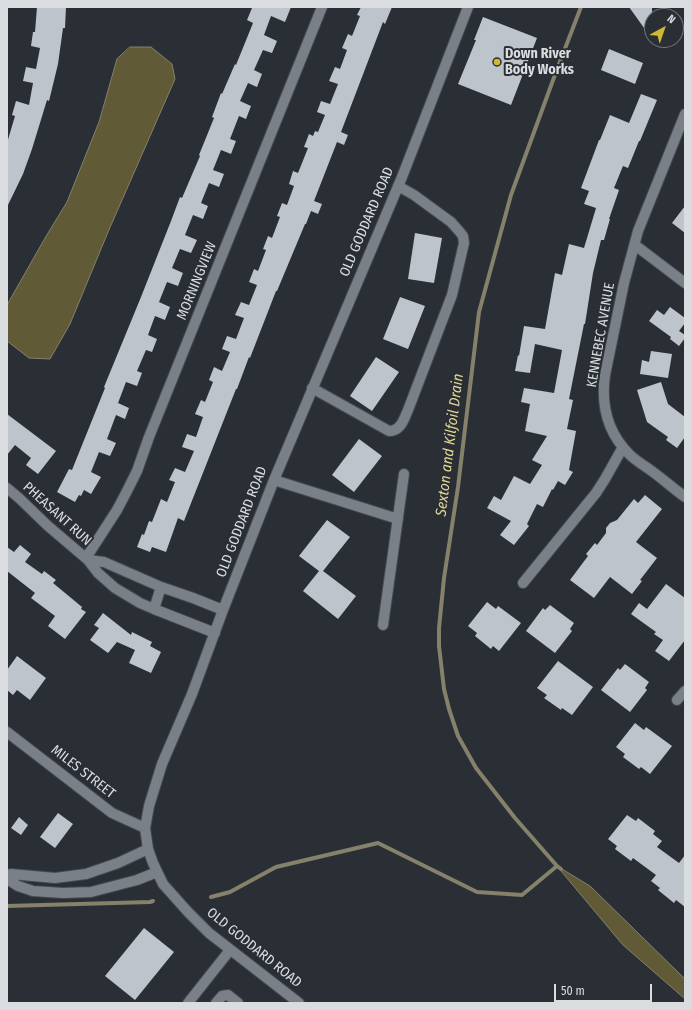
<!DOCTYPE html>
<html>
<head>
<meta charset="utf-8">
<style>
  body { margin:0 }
  #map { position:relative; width:692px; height:1010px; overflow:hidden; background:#2a2f35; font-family:"Fira Sans Condensed",sans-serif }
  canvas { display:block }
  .frame { position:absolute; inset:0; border:8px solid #d9dde0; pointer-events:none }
  .north { position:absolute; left:644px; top:8px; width:40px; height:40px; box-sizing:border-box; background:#2a2f35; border:1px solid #707579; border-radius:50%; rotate:40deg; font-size:11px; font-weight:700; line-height:16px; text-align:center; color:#d9dde0 }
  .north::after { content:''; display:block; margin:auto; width:14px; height:18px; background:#d0b837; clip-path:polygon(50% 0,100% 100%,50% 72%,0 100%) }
  .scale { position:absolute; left:554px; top:984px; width:98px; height:18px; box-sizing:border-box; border:2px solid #d9dde0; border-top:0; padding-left:5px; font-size:12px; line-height:14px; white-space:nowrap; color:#d9dde0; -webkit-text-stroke:3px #2a2f35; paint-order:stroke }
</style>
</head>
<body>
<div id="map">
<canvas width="692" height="1010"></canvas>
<div class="frame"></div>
<div class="north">N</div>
<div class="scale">50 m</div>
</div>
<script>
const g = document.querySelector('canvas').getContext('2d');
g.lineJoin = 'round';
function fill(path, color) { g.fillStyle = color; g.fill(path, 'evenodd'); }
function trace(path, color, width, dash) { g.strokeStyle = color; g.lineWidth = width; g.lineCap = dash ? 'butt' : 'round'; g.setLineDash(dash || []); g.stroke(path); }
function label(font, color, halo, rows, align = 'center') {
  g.font = font + ' "Fira Sans Condensed",sans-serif'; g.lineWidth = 4; g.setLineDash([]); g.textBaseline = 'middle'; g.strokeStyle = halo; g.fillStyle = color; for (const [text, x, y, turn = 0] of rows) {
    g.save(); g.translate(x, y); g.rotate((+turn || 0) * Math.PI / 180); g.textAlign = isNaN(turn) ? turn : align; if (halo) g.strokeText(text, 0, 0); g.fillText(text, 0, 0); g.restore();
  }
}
const water = new Path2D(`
  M130,47H151L172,64L175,79L108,232L70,324L50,359L29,358L7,341V305L45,238L67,202L99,122L117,59Z
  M557,866L590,886L685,979V999L623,945Z`);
const stream = new Path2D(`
  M561,869L557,866L515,818L476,768L458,736L449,709L444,689L439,646V628L444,578L458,487L479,312L511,195L556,72L581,7
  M211,897L230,892L276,867L378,843L477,892L522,895L557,866
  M7,906L150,902L153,901`);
const building = new Path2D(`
  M37,7H66L65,28H63L58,64L49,101L47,100L32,149L23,174L7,207V143L15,116L12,115L16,101L29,105L33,83L23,81L26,67L36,69L40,48L31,46L33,32H35Z
  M251,7H291L285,22L271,16L264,35L277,41L272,53L263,50L254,70L262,74L257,87L248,83L240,101L251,106L246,119L239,116L230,139L236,141L231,154L221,150L213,170L224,174L219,187L209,183L201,203L208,206L203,219L193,215L185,235L197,240L191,253L180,249L172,268L183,273L178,286L167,282L159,302L170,307L165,320L155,316L148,335L157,339L152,352L146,350L137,371L142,373L137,386L126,382L118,403L129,408L125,419L116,415L107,439L116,443L110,456L99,452L91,472L101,477L91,494L84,490L81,496L79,495L75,502L57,492L69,469L72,470L105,388L104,387L141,297L171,221L180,197L182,198L200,156L199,155L214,118L212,117L221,93L222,94L235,64L236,65L253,23L247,20L252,8Z
  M361,7H392L385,24L383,22L341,132L348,135L344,145L337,142L314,201L322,204L318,214L311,211L306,224H305L277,291H276L250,358L249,357L237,389H236L184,521L178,518L166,552L152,547L150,552L137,547L142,534L144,535L149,521L152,522L161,499L167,502L175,482L169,480L175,468L185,472L194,451L182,447L187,434L196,437L203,417L195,414L201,400L205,402L213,382L209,380L214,367L222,371L230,352L222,349L227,336L236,339L244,318L235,315L241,302L249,305L257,285L249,282L254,269L258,271L266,250L263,249L268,236L272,238L280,217L277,216L282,203L287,205L294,186L289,184L293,171L298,173L308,148L304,147L309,134L313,136L315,131L318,132L325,115L317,112L321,101L330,104L338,84L329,81L335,67L340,69L347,50L342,48L348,34L352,36L360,16L357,15Z
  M629,7H652V39Z
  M483,17L537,38L511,105L458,84L476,40H474Z
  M609,49L643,63L635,84L601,70Z
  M641,94L657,100L647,124L640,141H639L628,168L623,166L614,188L619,190L609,219H610L604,240H601L593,273L585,324H584L569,399L573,400L567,429L576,431L569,470L573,472L565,485L558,481L553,490L552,489L543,507L537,504L527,524L529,526L514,545L500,535L511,521L487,508L494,496L501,500L514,476L530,484L542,465L532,460L547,436L525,431L530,404L521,402L524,388L554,393L562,350L535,344L530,373L515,371L518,355L519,356L524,326L545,329L555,273L562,275L569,244L584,248L596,208L584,204L589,191L581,188L599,140H600L610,115L629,123Z
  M685,206V233L672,223Z
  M415,233L442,238L434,283L408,279Z
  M400,297L425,306L408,349L383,339Z
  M670,307L685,318V323L679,331L685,335V338L679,346L670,339L671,337L649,321L657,310L664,315Z
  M651,351L672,354L668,378L640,374L642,360L649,362Z
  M376,357L399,372L372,411L350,396Z
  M661,382L668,404L685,417V437L677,448L666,440L668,437L647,422L637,390Z
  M7,414L56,451L38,474L26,465L31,458L15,445L7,455Z
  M359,439L382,456L354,492L332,475Z
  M645,495L662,509L636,542L657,558L640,580L642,581L632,594L610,577L594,598L570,580L588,556L586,554L595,543L597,545L606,533V528L610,523L617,520L634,499L638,503Z
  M327,520L350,537L323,571L356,596L338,619L303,591L319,571L299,556Z
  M20,545L31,554L25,562L42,574L44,571L56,580L53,583L82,607L81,609L86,612L65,639L48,626L55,616L31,598L35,593L7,571V547L14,552Z
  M666,584L685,598V640L669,661L655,651L663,640L654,634L656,632L631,614L639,603L647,609Z
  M487,602L496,609L498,606L521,623L499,651L493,646L491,649L475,636L477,633L468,626Z
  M550,605L574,623L570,629L572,631L555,653L526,631L543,608L545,610Z
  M103,613L131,635L132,632L152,642L150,646L161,652L151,673L129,663L135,650L117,642L108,653L90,640L99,628L94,625Z
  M17,656L46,678L30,700L17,690L13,695L7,690V670Z
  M558,661L593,687L572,715L562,708L561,710L544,698L547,695L537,688Z
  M625,664L649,682L645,688L647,690L630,712L601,690L618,668L620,670Z
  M635,723L644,730L646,727L672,746L650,774L641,767L639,769L623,757L625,754L616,747Z
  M58,813L73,824L55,848L40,837Z
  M627,815L636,821L638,818L655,831L653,834L662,841L657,847L679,863L685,855V907L676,900L674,903L658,890L660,888L651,881L656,875L633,858L631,861L615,849L617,846L608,839Z
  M19,817L28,825L21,835L11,828Z
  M144,928L174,952L135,1000L105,976Z`);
const minor = new Path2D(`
  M685,114L638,231L624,283L605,375C601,404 607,432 629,454C636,461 645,466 653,472C664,480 674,489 685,497
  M635,245L685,283
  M312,388L389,431C401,431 404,419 408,410L452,295L464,243L463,236L459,231L451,222L414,195L398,186
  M274,480L398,519
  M7,488L19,498L48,526L88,560L98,573L115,588L140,603L154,609L215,633
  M86,558L117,510L127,491L137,471L149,437L322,7
  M88,560L104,562L161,587L193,598L223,610
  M523,583L596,493L605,479L623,447
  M154,609L161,587
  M383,625L404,474
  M677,700L685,691
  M7,732L112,813L145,828
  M7,875L11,874L55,878L86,874L118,863L148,849
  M7,879L18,886L33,891L63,893L91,892L137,880L157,872
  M188,1003L230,950
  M216,1003L222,996L228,995L238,1003
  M299,1003L209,933L188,912L163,884L153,863L148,849L145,828L146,823L149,806L162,764L192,694L223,610L274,480L402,177L468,7`);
const markers = [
  [497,62,4,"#d0b837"]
];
const poiNames = [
  ["Down River",505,54],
  ["Body Works",505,70]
];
const streetNames = [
  ["OLD GODDARD ROAD",367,222,-67],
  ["MORNINGVIEW",197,281,-68],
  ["KENNEBEC AVENUE",601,335,-80],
  ["PHEASANT RUN",57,514,42],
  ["OLD GODDARD ROAD",242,522,-69],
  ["MILES STREET",83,772,38],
  ["OLD GODDARD ROAD",254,948,39]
];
const waterNames = [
  ["Sexton and Kilfoil Drain",450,445,-83]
];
fill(water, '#615a37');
trace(water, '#85816a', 1);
trace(stream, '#85816a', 4);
fill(building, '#bdc4cb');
trace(minor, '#464a4f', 12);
trace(minor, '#7a8087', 10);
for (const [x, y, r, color] of markers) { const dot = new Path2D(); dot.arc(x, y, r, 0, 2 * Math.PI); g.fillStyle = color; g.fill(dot); trace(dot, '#2a2f35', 1.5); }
label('bold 14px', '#d9dde0', '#2a2f35', poiNames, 'left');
label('14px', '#d9dde0', '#2a2f35', streetNames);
label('italic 15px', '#e3d798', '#2a2f35', waterNames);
</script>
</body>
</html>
